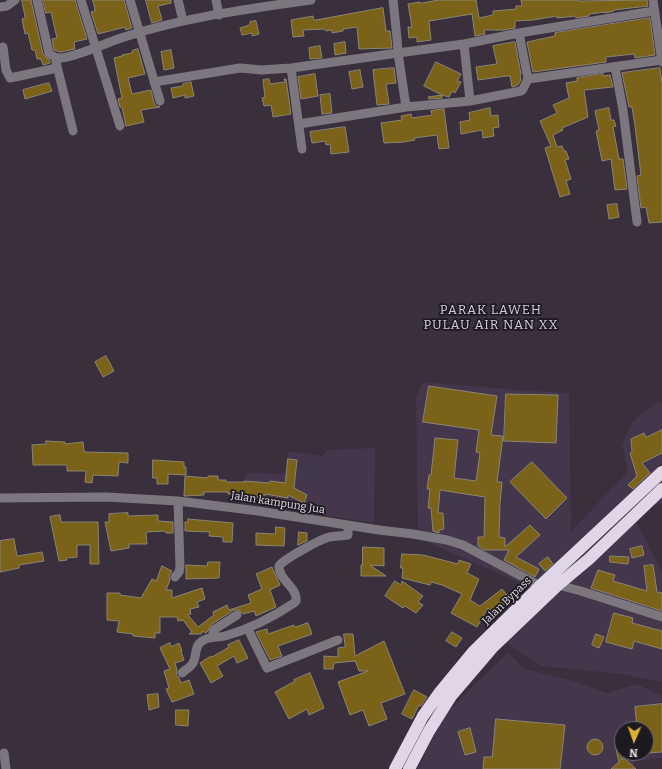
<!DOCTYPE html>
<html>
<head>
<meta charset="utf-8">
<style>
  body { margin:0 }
  #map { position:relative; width:662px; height:769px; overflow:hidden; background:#392f3d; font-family:Bitter,serif }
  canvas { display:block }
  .north { position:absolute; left:614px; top:721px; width:40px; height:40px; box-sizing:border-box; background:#1d1920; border:1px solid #6b676e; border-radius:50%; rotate:182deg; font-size:11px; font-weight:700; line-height:16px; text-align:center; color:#e1dbe4 }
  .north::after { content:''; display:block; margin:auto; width:14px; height:18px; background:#dcb233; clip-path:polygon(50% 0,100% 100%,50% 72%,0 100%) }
</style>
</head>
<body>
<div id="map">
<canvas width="662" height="769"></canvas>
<div class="north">N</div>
</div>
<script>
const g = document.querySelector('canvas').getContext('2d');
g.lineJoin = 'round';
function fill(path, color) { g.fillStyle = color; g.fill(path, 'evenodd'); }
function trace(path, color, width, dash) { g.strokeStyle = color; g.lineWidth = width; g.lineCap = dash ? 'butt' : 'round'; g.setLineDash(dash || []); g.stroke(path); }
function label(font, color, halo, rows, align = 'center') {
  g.font = font + ' Bitter,serif'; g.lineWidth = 3.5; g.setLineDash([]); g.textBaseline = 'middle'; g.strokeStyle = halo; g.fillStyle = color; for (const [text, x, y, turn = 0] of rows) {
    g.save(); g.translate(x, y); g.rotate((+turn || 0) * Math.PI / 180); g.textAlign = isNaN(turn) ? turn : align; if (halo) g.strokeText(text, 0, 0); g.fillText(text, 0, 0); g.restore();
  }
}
const built = new Path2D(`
  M423,382L517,390L569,393L571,531L628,472L622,445L632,422L656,403L662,402V503L630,510L662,572V682L621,674L541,666L490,632L529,587L418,538L416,398Z
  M375,448L374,523L240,502L247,473L285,474L288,451L322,456L327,450Z
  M508,653L525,669L577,682L606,693L637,684L662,696V758L634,761L635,769H418L441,720L468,691ZM622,729H646V753H622Z`);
const building = new Path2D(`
  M22,0H31L43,54L50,61V63L43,65L41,59H37L35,50H32L28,33L25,34L22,19L25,18Z
  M43,0H75L87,39L74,42L75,49L60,52L54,50L52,39L57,38L51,12L46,13Z
  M93,0H124L132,28L126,30L125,27L98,34L91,12L95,11Z
  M146,0H171V3L158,6L162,20L152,23Z
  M439,0H476L479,18L493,15V11L516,9V6H522L521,0H577L578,1L647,0L648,6L614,10V11L605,13V12L589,14V16L576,18L575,16L557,18V16L533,20L515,21V28L504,30H484L485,34L475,36L472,14L429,21L431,40L417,42V37L409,38L408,27H412L408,4L420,2V3Z
  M383,8L386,31H390L392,48L359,49L357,27L343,29V31L332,33V30L326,31L325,29L303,30L304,36L293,37L291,20L313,16L314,20Z
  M650,18L655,55L635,58L634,54L606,57V62L533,72L527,42L555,36V33Z
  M256,21L259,34L252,36V33L242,35L240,28L250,25V22Z
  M345,42L346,53L335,55L334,44Z
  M515,42L521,74L520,75L521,80L518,85L512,87L510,76H507L478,80L476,67L497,64L493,46Z
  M320,46L322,58L310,59L309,48Z
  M138,49L145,74L128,78L132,94L151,90L154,103L156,106L160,107L141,110L144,122L126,126L122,107H120L118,99L122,98L114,58L122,56V55L132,53V51Z
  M171,50L174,68L164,70L161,52Z
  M436,62L461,74L457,81L461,82L455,93L452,91L449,97L442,95V98L429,99L428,97L442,95L424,86Z
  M394,68L396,83L386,84L389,104L377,105L373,70Z
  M660,68L662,84V222L649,223L646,207L641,208L637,176L641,175L635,126L632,107H629L622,73Z
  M360,70L363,87L352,89L349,72Z
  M315,74L318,96L301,99L298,77Z
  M603,74V76L610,75L613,87L584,90L588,117L562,128L563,130L553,135L557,147L562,146L564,151H566L569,159L565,160L571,179L566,181L570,194L560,197L545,148L551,146L540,121L557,113L553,105L569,98L566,83L577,81V78Z
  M269,79L270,84L285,82L284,79H286L291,114L273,117L271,105L264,106L262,98L265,97L263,80Z
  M191,82L194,96L185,98V95L173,98L171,88L183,86V84Z
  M49,83L52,91L25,99L23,90Z
  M330,94L332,113L322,114L320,95Z
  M490,108L491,116L498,115L499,127L493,128L494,136L483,138L482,130L461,134L460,122L470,120L469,113Z
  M609,108L611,120H614L616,126L613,127L619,159H623L627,189L615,190L611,159L602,161L596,131L599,130L595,111Z
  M444,109L449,148L439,149L437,135L414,138L415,140L404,142L384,143L381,123L402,120L401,116L411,114L412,118L432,115L431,111Z
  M345,127L349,152L331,154L330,144L326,145L325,141L312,143L310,132Z
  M617,204L619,217L609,219L607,205Z
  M106,356L114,371L103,377L95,362Z
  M429,386L497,396L491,435L503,436L497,482H502L500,503L499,537L505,538V547L530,525L540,535L516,557L539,569L535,577L504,560L509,550H484L478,546V537H484L485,497L440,490L438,513H443L444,529L439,530V533L433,531L431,508H428L430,489H427L429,475H431L435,438L458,440L454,478L476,481L480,453L476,452L479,430L423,422Z
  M506,394L558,395L556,443L504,441Z
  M662,430V453L642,463L650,473L633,489L628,485L637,476L630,453L632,451L631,439L644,433L646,437Z
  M46,441L65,442V444L83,442L84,452L128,453V463L119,462L118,476L93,475L92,483L85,482L86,471H67V465H33L32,445L46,444Z
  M288,459L297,460L294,488L307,495L304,503L288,495V498L265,494L264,498L243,497V494H228V492H204V495L184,496L185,476L208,478V476H218V480H226V482H244V481L270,483V481L285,483Z
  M153,460L184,462V467H186V475L168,474V484H157V478H153Z
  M532,462L567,498L546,519L510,482Z
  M128,513V516L158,515V521L173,522V533H166V531L146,532L147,544H129V548L111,551L105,522H109V514Z
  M60,515L61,522H98L99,564H90V545H77V557L66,558L67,560L59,561L50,517Z
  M188,519L233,523L232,542H223V537L209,536L210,532L185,531V522H188Z
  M276,527L285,528L284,546L256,545V533L275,534Z
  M299,532L307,533V541L298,545Z
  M14,539L17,556L42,552L44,561L19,565V568L0,572V541Z
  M642,546L644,555L632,558L630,549Z
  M363,547L384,548V566L370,565L386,576H361V565H362Z
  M402,554L423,555L458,564L459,560L471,564L467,573L479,579L470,600L480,606L502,589L511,600L493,615L488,608L477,627L451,613L462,594L442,585L431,582L430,585L402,578L403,568H401Z
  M610,556L629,557L628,564L610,562Z
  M548,557L553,564L545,571L539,564Z
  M208,562H220L219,578L186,579V565L207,566Z
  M653,565L657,592L662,593V611L591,588L598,570L615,575L613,581L647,591L644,566Z
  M162,566L172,571L169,576L170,580L166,590H172V598L202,588L205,599L197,602L199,607L190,609L191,614L188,615L198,627L214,615L213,612L227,605L229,610L251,603L248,595L262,589L256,574L272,567L280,585L270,590L276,607L256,616L254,611L243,614L239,610H234L212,624L207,632L205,633L203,631L201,634H189L192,632L183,620L178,621L177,617H160V633H155V638L133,636V634L117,632L119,621L107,620V593H120V595L141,598L152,579L156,581Z
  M395,581L401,585L402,581L423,596L418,602L423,605L416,613L405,606L403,608L385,596Z
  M614,613L633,618L632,623L662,631V649L634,641L632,649L606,642Z
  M308,623L312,634L278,646L282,656L270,660L256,632L267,629L268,634L294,625L295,627Z
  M452,632L462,638L456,647L446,641Z
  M344,634H353L355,656L384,641L405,694L381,703L387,719L369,726L363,710L350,715L338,682L368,671H359L355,660V661L334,663L333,669H324V656L338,657V648L345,647Z
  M596,634L604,637L599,648L592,645Z
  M239,640L248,658L237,663L234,656L217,666L223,676L211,683L200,663L211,656L212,657L229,647L228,645Z
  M170,643L171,647L179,643L182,651H181L184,660L175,663L177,670L176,675L179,678L181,683L189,680L194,694L172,702L166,689L169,688L164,671L170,669L160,648Z
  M310,673L324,708L309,715L307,709L289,719L275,692L295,681L294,680Z
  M414,690L427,697L421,706L419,705L412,719L402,714Z
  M158,694L159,707L149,710L147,695Z
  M662,704V752L646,753V729H637L635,707Z
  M176,710H189L188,726L176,725Z
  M496,719L565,725L560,769H483L484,757H492Z
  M470,728L476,752L465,755L458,732Z
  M622,728V760L624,758L636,769H611L619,762L615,744Z
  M587 747a8 8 0 1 1 16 0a8 8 0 1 1-16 0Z`);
const minor = new Path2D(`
  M37,0L49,53C52,56 56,58 60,58C73,58 104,44 118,39C180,18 246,9 311,0
  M81,0L120,126
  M130,0L160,101
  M178,0L183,21
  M216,0L219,15
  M393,0L397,38L398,53L406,107L470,101L521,91L523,89L528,79L519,33
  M653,0L662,62
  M0,7L7,6L15,0
  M464,44L470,101
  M3,47L6,70L10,78L57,68
  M56,62L73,131
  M615,67L623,110L637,222
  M291,68L302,149
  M528,79L662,60
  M154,82L240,68L262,70L291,68L398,53L464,44L519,33L654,11
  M299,124L406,107
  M0,498L106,497L178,501L258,511L379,530L413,534L447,540L463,545L540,586
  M175,577L179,572L180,567L178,501
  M558,585L581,591L662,617
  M248,629L267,668L338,640
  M213,637V632L215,629L237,615
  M182,673C185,670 191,667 193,663C197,656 194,646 202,641C209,636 217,638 225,636C250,629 273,617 294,603L296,601C298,587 278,580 279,566C284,559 319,540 329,537C335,536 341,536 348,535V526
  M4,753L6,769`);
const highway = new Path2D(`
  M395,769L423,716L440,692L473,652L540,586L662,472
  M409,769L429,731L451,696L492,648L558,585L589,559L662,489`);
const streetNames = [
  ["Jalan kampung Jua",278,503,9],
  ["Jalan Bypass",507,601,-44]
];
const quarterNames = [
  ["PARAK LAWEH",491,310],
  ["PULAU AIR NAN XX",491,325]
];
fill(built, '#44374b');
fill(building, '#7a6219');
trace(building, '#8c8573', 1);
trace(minor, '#7c777f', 9);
trace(highway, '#e1d5e8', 12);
label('11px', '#e1dbe4', '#1d1920', streetNames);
g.letterSpacing = '1px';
label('13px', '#d5c9db', '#1d1920', quarterNames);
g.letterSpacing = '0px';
</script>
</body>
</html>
